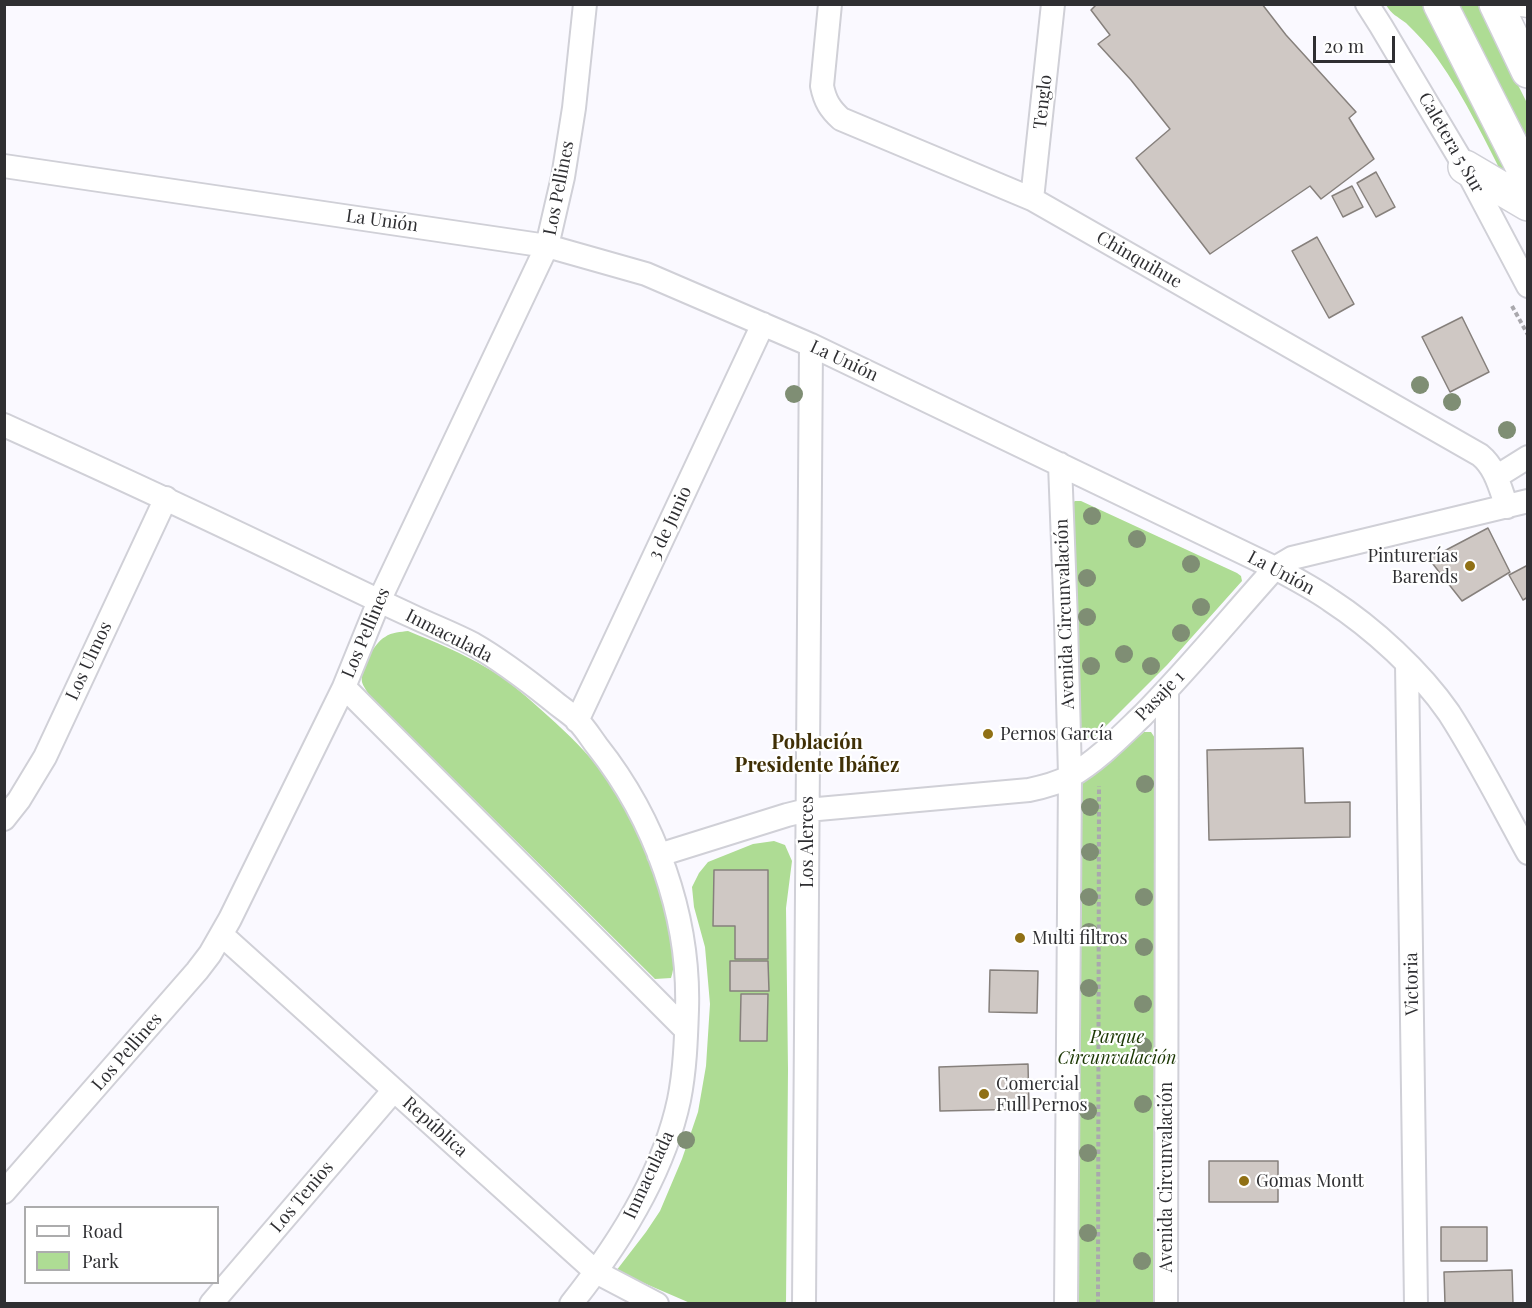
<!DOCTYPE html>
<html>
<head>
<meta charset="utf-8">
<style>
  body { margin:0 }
  #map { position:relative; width:1532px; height:1308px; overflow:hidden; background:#faf9ff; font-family:"Playfair Display",serif }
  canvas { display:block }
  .frame { position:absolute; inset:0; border:6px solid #2f2f32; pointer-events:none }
  .legend { position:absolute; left:24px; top:1206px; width:195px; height:78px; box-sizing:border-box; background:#fff; border:2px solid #acacad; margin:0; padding:8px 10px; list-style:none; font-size:18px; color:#2f2f32 }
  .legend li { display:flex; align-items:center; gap:12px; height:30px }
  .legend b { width:30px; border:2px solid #acacad }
  .scale { position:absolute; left:1313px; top:36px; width:82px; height:27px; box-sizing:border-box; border:3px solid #2f2f32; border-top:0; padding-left:8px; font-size:18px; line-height:21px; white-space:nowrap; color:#2f2f32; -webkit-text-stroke:4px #fff; paint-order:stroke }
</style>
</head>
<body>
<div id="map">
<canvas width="1532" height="1308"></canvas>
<div class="frame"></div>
<ul class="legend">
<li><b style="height:8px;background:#fff"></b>Road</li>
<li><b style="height:16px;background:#aedc94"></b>Park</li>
</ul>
<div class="scale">20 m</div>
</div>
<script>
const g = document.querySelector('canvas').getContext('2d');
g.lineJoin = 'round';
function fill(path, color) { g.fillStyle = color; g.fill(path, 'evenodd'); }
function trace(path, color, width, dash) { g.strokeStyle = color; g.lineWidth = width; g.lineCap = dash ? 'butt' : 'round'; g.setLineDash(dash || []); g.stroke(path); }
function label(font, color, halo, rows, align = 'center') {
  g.font = font + ' "Playfair Display",serif'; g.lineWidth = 4.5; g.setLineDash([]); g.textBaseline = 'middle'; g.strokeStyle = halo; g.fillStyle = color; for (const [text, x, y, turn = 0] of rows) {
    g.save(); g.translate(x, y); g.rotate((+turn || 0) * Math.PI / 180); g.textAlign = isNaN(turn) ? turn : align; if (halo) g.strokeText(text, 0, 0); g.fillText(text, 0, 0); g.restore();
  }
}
const green = new Path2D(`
  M1386,5H1424L1510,175V189C1487,145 1466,99 1437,58C1428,45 1417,34 1406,23C1397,16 1392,15 1386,5Z
  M1458,5H1478L1527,103V142Z
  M1075,501H1081L1237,573L1241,576L1242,581L1167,665L1108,724L1093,738L1085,740L1082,738L1080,733L1071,504Z
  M408,631C435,642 462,653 487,668C509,680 529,699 548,716C568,734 588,753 604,775C632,811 648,855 661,898C668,921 679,956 671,978L655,979L369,695C367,691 363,686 362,682C360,669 374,643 385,637C392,632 401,632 408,631Z
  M1144,732H1151L1155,738L1153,1303L1079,1304L1080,785L1083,781L1103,768Z
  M774,841L785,845L792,861L786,908L788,1070L786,1303H690L616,1271L646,1232L660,1211L682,1159L698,1112L706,1066L710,1004L705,947L694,907L692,887L699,873L708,862L753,844Z`);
const building = new Path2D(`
  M1097,4H1262L1286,35L1356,112L1349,118L1374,159L1321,199L1310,186L1210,254L1136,158L1170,129L1131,80L1098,44L1110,35L1091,10Z
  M1376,172L1395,207L1376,217L1357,183Z
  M1352,186L1363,207L1343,217L1332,196Z
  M1317,237L1354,304L1329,318L1292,251Z
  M1462,317L1489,372L1450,392L1422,337Z
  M1488,528L1510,572L1462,601L1429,559Z
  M1528,565V597L1523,600L1509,575Z
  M1303,748L1305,803L1350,802V837L1209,840L1207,750Z
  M714,870H768V959H735V926H713Z
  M730,961H768L769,991H730Z
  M990,970L1038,971L1037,1013L989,1012Z
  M741,994H768L767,1041H740Z
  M1028,1064L1029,1109L940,1111L939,1067Z
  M1209,1161H1278V1202H1209Z
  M1441,1227H1487V1261H1441Z
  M1512,1270L1513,1304H1445L1444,1272Z`);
const path = new Path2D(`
  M1512,306L1528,335
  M1098,1304L1099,786`);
const lane = new Path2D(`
  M1502,7L1528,11`);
const street = new Path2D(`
  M830,4L822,86C825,101 830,109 841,119L1032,199L1480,455C1496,468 1500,488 1507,507
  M1367,4L1381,26L1465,167L1528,286
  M4,166L547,246L646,274L811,345L1275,568C1294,578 1313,588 1330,600C1373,628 1420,671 1449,713C1478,758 1502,806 1528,853
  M1032,199L1053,4
  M4,425C108,472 212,520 315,570C348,586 381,602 414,617C433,626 454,634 473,644C501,660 527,680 552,700C560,707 570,713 577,720C585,728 591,738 597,746C655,819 690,916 687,1010C686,1040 685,1070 679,1100C663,1175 619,1244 571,1304
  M1060,464L1066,621L1070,776L1066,1304
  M1496,477L1528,457
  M1407,664L1416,1304
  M344,687L686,1030
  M577,721L763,324
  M4,819L19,800L45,757L166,498
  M659,855L787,815L807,810L1029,790C1043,787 1056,784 1069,777C1097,761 1120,737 1143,715C1189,668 1231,617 1275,568L1292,558L1528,501
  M222,935L596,1272L657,1304
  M4,1192L197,971L210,954L230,919L344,687L379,601L547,246L563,177L574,108L585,4
  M211,1304L394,1090
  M804,1304L811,345
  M1166,1304L1167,690`);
const highway = new Path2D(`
  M1440,4L1528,178
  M1496,4L1528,71
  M1465,167L1528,204`);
const trees = [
  [1420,385],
  [794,394],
  [1452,402],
  [1507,430],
  [1092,516],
  [1137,539],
  [1191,564],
  [1087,578],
  [1201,607],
  [1087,617],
  [1181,633],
  [1124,654],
  [1091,666],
  [1151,666],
  [1145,784],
  [1090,807],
  [1090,852],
  [1089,897],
  [1144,897],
  [1089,932],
  [1144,947],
  [1089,988],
  [1143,1004],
  [1143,1046],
  [1143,1104],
  [1088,1111],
  [686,1140],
  [1088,1153],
  [1088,1233],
  [1142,1261]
];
const markers = [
  [1470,566,6,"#907015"],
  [988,734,6,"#907015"],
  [1020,938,6,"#907015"],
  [984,1094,6,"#907015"],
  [1244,1181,6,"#907015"]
];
const streetNames = [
  ["Tenglo",1043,102,-84],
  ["Caletera 5 Sur",1451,143,60],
  ["Los Pellines",559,188,-79],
  ["La Unión",382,221,8],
  ["Chinquihue",1139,260,30],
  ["La Unión",844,361,25],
  ["3 de Junio",670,523,-65],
  ["La Unión",1281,573,28],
  ["Avenida Circunvalación",1065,614,-92],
  ["Los Pellines",366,633,-67],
  ["Inmaculada",449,636,27],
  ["Los Ulmos",89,661,-65],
  ["Pasaje 1",1160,696,-46],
  ["Los Alerces",807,842,-90],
  ["Victoria",1412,984,-91],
  ["Los Pellines",127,1052,-49],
  ["República",435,1127,42],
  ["Inmaculada",649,1175,-65],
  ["Avenida Circunvalación",1166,1177,-90],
  ["Los Tenios",302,1197,-50]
];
const poiNames = [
  ["Pinturerías",1458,556,"right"],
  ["Barends",1458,577,"right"],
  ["Pernos García",1000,734],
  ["Multi filtros",1032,938],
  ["Comercial",996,1084],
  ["Full Pernos",996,1105],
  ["Gomas Montt",1256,1181]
];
const parkNames = [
  ["Parque",1117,1037],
  ["Circunvalación",1117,1058]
];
const neighbourhoodNames = [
  ["Población",817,743],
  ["Presidente Ibáñez",817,766]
];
fill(green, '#aedc94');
fill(building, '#cfc8c4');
trace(building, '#86807c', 1.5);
trace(lane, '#d0d0d7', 15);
trace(street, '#d0d0d7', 26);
trace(highway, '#d0d0d7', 36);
trace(path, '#a9a8ad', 4, [4.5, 3]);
trace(lane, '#fff', 12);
trace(street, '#fff', 22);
trace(highway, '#fff', 33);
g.fillStyle = '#7f8e74';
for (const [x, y] of trees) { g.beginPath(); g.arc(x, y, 9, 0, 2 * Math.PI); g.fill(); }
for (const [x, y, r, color] of markers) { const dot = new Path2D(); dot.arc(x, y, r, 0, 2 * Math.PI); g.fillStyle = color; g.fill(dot); trace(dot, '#fff', 2); }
label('18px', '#2f2f32', '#fff', streetNames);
label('18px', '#2f2f32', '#fff', poiNames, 'left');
label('italic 18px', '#1b3703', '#fff', parkNames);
label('bold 20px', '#403006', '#fff', neighbourhoodNames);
</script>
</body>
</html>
